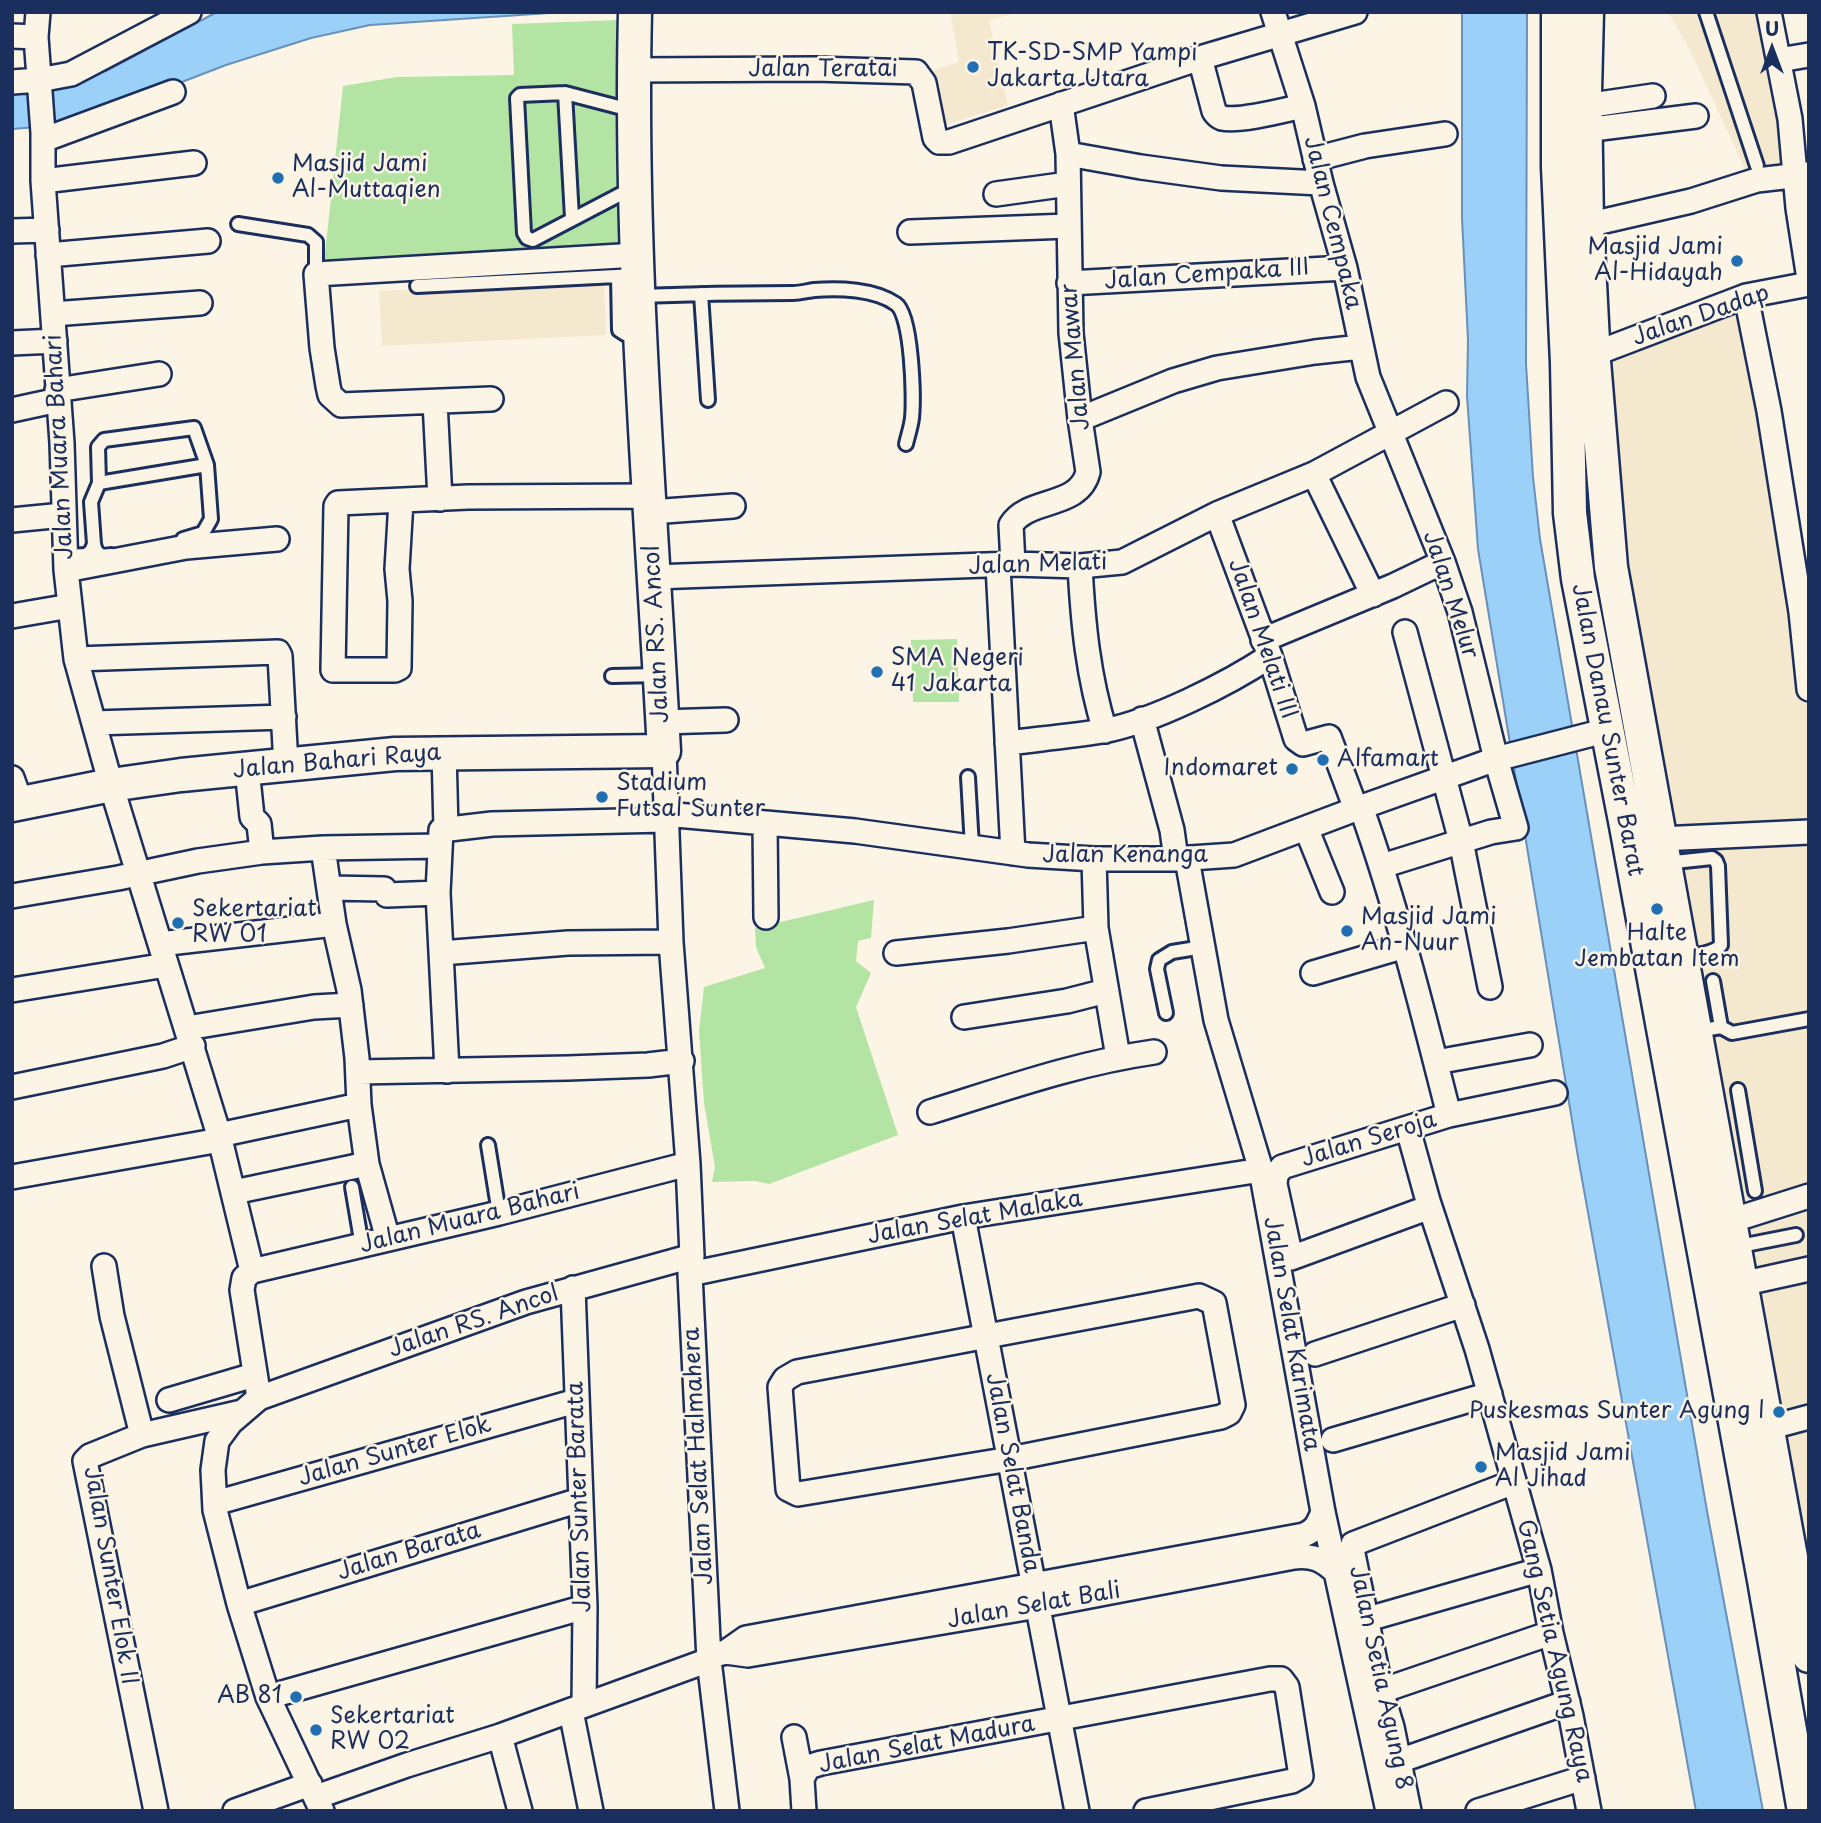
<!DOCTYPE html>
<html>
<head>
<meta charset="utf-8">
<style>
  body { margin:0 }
  #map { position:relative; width:1821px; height:1823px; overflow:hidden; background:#fcf5e5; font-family:"Playpen Sans",sans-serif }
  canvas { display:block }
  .frame { position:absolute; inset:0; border:14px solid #1b2f5e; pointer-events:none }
  .north { position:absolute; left:1737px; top:14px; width:70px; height:70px; -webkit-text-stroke:5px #fcf5e5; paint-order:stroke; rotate:0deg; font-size:19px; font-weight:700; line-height:28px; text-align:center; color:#1b2f5e }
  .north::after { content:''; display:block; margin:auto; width:24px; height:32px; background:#1b2f5e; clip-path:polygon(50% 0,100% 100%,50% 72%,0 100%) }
</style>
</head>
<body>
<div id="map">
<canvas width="1821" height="1823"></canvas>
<div class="frame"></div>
<div class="north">U</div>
</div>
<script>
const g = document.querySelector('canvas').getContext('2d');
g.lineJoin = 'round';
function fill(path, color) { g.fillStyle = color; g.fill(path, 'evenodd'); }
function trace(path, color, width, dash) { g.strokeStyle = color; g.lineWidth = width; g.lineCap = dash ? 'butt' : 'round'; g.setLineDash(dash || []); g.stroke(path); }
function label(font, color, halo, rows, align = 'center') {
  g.font = font + ' "Playpen Sans",sans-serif'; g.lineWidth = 5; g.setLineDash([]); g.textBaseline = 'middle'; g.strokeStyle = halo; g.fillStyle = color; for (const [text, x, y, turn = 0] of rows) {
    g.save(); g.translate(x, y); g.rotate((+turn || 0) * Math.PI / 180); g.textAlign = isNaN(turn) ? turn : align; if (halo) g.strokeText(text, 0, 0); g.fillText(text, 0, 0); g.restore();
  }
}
const built = new Path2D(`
  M950,12H1019L989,20L1008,105L939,127L932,71L959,62Z
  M1668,12H1773L1799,163L1747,174L1689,48Z
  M604,280L606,335L382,346L379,291Z
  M1757,299L1809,653V1602L1626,565L1613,413L1612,352Z`);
const green = new Path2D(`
  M619,20L627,251L324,263L343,86L397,77L514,75L512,24Z
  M957,639L959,702H913L911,640Z
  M874,900L871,938L858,941L856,961L871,973L856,1007L898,1135L769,1184L755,1181L712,1182L715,1167L704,1103L699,1031L704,987L765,968L756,947L755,928Z`);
const water = new Path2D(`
  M217,12H565L370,25L311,38L226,65L73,124L12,129V91L46,88L106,71Z
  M1462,12H1527L1526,364L1533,477L1540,539L1707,1511L1763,1811H1696L1578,1157L1478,549L1467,396L1468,340L1462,218Z`);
const lane = new Path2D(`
  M1706,12L1757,166
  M565,93L572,218
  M634,111L565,93L520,95L517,98L524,233L527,238L533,240L621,194H634
  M238,224L308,235L316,242V274
  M618,276L619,330L625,334H640
  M417,286L637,275
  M701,294L708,400
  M638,296C690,294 741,293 793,293C800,293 807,291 814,290C839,288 875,289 896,304C912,315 914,398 912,418C911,427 908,435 906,444
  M99,483L98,447L104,440L194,428L207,465L211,519L203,533L183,539
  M94,544C96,554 101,557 111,555
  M65,556L86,555L91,551L94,544L91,502L99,483L207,465
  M612,676L659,675
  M968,777L972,847
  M1665,863L1712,858L1716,861L1718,866L1721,945C1714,954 1695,955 1683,957
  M1713,981L1721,1027
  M1166,1013L1157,969L1159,960L1172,952L1203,947
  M1697,1031L1721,1027L1732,1033L1809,1019
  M1738,1090L1755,1191
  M488,1145L499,1213
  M352,1187L362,1246
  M1735,1247L1796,1235`);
const street = new Path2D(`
  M38,12L36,37L43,133V181L62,443L66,570L76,659L111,785L219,1135L252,1271
  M1273,12L1303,106L1321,183L1345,268L1368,377L1443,562L1460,612L1496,759L1516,828L1491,832L1382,866
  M1769,12L1790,119L1798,208L1809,279
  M12,36L36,37
  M1200,58L1214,111C1217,115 1217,116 1222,118C1240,122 1285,110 1303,106
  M1779,60L1809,55
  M634,70L815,69L916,72L924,83L935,138L939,142H949L1200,58L1355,12
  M12,82L39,80L71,74L189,12
  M1585,106L1653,96
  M1585,130L1696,116
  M43,140L173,92
  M1068,154L1141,167L1221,178L1321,183
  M1315,159L1365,146L1445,134
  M43,181L194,163
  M996,194L1068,184
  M1587,225L1691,201L1757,180L1809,174
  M12,231L47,230
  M910,232L1068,226
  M48,255L208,241
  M1069,283L1345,268
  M1746,296L1769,411L1801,612L1809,689
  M53,314L200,303
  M12,343L55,341
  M1594,354L1746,296L1809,284
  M57,390L159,374
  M491,399L341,405L330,395L328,386L322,348L316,274L637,255
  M435,402L440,499
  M12,410L58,400
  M1080,419L1173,381L1217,368L1315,352L1361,347
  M1314,474L1373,595
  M401,501L397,569L400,601L399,668L395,670H333L336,506L338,503L468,497L649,496
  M651,512L733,506
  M1217,514L1270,656L1296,739L1303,744L1329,737L1356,809
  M12,520L63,515
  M1013,564L1011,525C1028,497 1079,509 1088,472L1080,419L1071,333L1068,154L1061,104
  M998,566L1013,853
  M1080,566C1083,623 1088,676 1105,731
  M66,570L186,547L277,539
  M654,577L1013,564L1080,566L1122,562L1217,514L1314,474L1446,403
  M12,616L70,606
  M1405,632L1461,841L1490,987
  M1263,640L1393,586L1443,562
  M76,659L278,652L280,656L286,765
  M1142,719L1172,830L1176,859
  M662,722L726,720
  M94,723L284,717
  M1007,743C1039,739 1072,736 1103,731C1152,722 1228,684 1270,656
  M664,751L671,942L688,1164L692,1256L690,1274L709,1660L727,1811
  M444,752L446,829
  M247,769L252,817L259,824L262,852
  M12,778L21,803
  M1361,807C1397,908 1423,1012 1449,1115L1282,1167L1276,1175L1275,1184L1291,1258L1430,1207
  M665,814L855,831L1028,855L1094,859H1176L1234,855L1356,809L1496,759L1608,730
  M765,824L766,917
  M1306,828L1332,892
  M1660,839L1809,832
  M323,848L334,924L349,990L357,1058L359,1105L367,1164L388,1239
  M1094,859L1096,928L1118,1057
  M1187,859L1216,1020L1261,1170L1323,1512L1388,1811
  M329,888L384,889L387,895L438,893
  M12,896L118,878L198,861L262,852L323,848L440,846
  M160,944L334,924
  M441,953L568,943L671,942
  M896,953L1008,941L1096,928
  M1313,973L1405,946
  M12,990L166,965
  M964,1017L1067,1001L1106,991
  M187,1028L314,1007L351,1005
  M1436,1062L1530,1045
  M447,1071L438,893L441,830L492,824L665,820
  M358,1072L568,1068L648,1065L682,1061
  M12,1087L163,1056L193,1046
  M930,1112C1004,1089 1077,1063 1154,1052
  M1449,1115L1555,1093
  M1408,1129L1428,1201L1477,1349L1539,1570L1551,1633L1571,1716L1589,1811
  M219,1135L359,1105
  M12,1177L220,1140
  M234,1192L367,1164
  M963,1217L1077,1811
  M1730,1221L1809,1196
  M104,1266L112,1316L142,1435
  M690,1274L963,1217L1261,1170
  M1741,1284L1809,1269
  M573,1288L585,1607L584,1705
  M1199,1296L1214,1303L1233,1405L1229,1413L1221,1417L1010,1459L798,1494L788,1489L780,1387L785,1379L797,1372Z
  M1315,1354L1463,1305
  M259,1398L242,1290L244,1278L252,1271L499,1213L688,1164
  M169,1400L254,1375
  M1768,1428L1809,1417
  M1333,1440L1490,1394
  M215,1503L576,1401
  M239,1604L580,1500
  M1368,1619L1539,1570
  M726,1652L748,1655L1038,1606L1294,1557C1314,1555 1323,1560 1337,1573
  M709,1656L726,1652L746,1638L1304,1535C1316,1530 1318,1524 1323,1512
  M1381,1691L1551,1633
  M268,1697L585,1607
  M571,1711L591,1811
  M500,1736L520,1811
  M794,1737L802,1779
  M1399,1761L1568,1702
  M316,1797L407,1765L500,1736L709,1660
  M156,1811L85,1461L90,1456L142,1435L242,1412
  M235,1811L310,1784
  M322,1811L268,1697L239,1604L215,1510L213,1470L217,1441L231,1422L259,1398L526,1302L692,1256
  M804,1811L802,1779L808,1767L821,1763L1270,1679H1281L1287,1687L1301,1776L1292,1781L1146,1811
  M1409,1811L1392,1727L1381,1691L1352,1549L1353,1544L1514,1482
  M1478,1811L1583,1778`);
const secondary = new Path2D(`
  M1558,12V167L1567,363L1570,513L1578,579L1626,826L1764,1580L1804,1811
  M1587,12L1585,92L1587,225L1594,361L1611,567L1809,1656
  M12,805L111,785L181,775L395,754L664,751C651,505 629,259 635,12`);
const markers = [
  [973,67,7,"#1f6fb2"],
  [278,178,7,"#1f6fb2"],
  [1737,261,7,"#1f6fb2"],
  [877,672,7,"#1f6fb2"],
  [1323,760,7,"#1f6fb2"],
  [1292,769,7,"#1f6fb2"],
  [602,797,7,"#1f6fb2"],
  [1657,909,7,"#1f6fb2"],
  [178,923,7,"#1f6fb2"],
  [1347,931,7,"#1f6fb2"],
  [1779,1412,7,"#1f6fb2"],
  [1481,1467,7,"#1f6fb2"],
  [296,1697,7,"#1f6fb2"],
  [316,1730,7,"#1f6fb2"]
];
const poiNames = [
  ["TK-SD-SMP Yampi",987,54],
  ["Jakarta Utara",987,80],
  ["Masjid Jami",292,165],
  ["Al-Muttaqien",292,191],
  ["Masjid Jami",1723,248,"right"],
  ["Al-Hidayah",1723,274,"right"],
  ["SMA Negeri",891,659],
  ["41 Jakarta",891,685],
  ["Alfamart",1337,760],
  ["Indomaret",1278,769,"right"],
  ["Stadium",616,784],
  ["Futsal Sunter",616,810],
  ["Sekertariat",192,910],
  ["RW 01",192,936],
  ["Masjid Jami",1361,918],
  ["An-Nuur",1361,944],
  ["Halte",1657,934,"center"],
  ["Jembatan Item",1657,960,"center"],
  ["Puskesmas Sunter Agung I",1765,1412,"right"],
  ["Masjid Jami",1495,1454],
  ["Al Jihad",1495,1480],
  ["AB 81",282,1697,"right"],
  ["Sekertariat",330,1717],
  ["RW 02",330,1743]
];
const streetNames = [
  ["Jalan Teratai",823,70],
  ["Jalan Cempaka",1332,223,76],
  ["Jalan Cempaka III",1207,275,-4],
  ["Jalan Dadap",1701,316,-19],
  ["Jalan Mawar",1076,357,-95],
  ["Jalan Muara Bahari",60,447,-93],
  ["Jalan Melati",1038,565,-2],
  ["Jalan Melur",1450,595,72],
  ["Jalan RS. Ancol",657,634,-93],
  ["Jalan Melati III",1262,639,71],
  ["Jalan Danau Sunter Barat",1607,730,79],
  ["Jalan Bahari Raya",337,762,-5],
  ["Jalan Kenanga",1125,856],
  ["Jalan Seroja",1369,1140,-17],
  ["Jalan Selat Malaka",975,1218,-10],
  ["Jalan Muara Bahari",470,1219,-14],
  ["Jalan RS. Ancol",474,1322,-19],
  ["Jalan Selat Karimata",1291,1334,80],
  ["Jalan Sunter Elok",395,1452,-16],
  ["Jalan Selat Halmahera",699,1456,-93],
  ["Jalan Selat Banda",1012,1473,79],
  ["Jalan Sunter Barata",580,1497,-92],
  ["Jalan Barata",409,1552,-17],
  ["Jalan Sunter Elok II",110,1576,80],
  ["Jalan Selat Bali",1034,1606,-10],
  ["Gang Setia Agung Raya",1554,1651,77],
  ["Jalan Setia Agung 8",1380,1678,78],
  ["Jalan Selat Madura",927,1745,-11]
];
fill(built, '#f4e8ce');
fill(green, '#b3e4a4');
fill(water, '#9bd1f9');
trace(water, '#6890bb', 2);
trace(lane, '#1b2f5e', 18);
trace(street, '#1b2f5e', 28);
trace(secondary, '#1b2f5e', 37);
trace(lane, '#fcf5e5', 12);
trace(street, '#fcf5e5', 23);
trace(secondary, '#fcf5e5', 32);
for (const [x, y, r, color] of markers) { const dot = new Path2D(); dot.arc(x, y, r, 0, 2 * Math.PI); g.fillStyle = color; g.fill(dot); trace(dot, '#fcf5e5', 2.5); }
label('23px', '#1b2f5e', '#fcf5e5', poiNames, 'left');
label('23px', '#1b2f5e', '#fcf5e5', streetNames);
</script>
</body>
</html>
